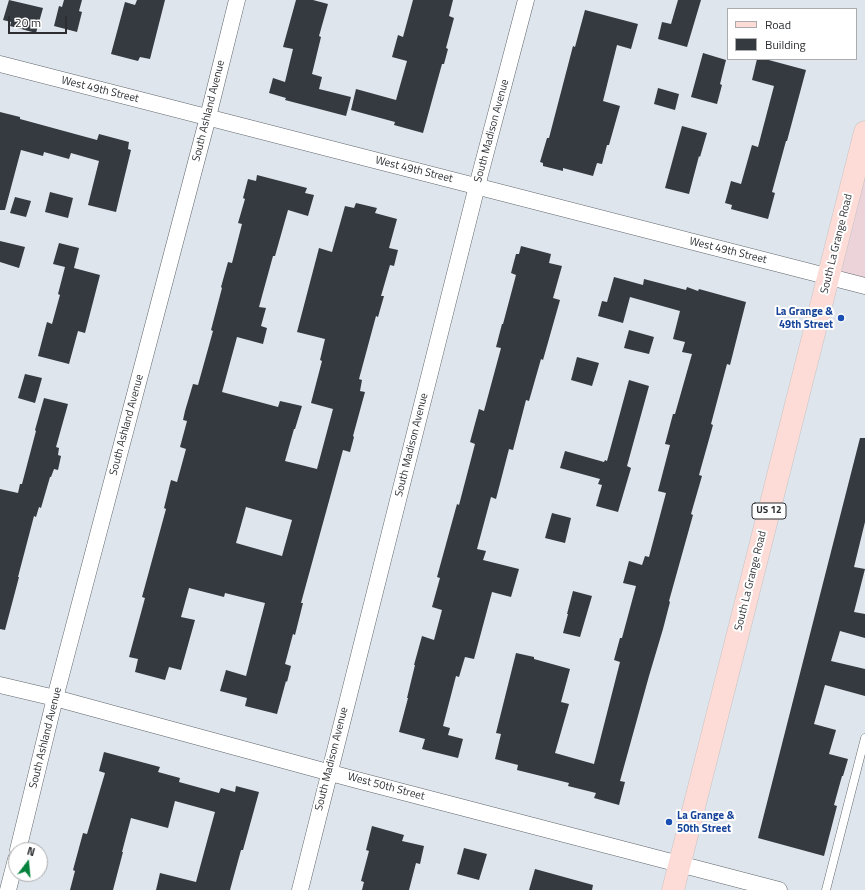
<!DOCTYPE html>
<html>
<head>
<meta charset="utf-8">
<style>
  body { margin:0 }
  #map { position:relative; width:865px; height:890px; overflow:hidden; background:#dee5ec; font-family:"Titillium Web",sans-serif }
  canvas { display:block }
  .legend { position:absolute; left:727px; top:8px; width:130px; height:52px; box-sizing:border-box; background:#fff; border:1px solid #ababad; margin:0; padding:5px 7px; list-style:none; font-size:12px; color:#2c2e31 }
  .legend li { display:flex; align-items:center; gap:8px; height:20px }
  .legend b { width:20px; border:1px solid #ababad }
  .north { position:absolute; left:8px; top:842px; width:40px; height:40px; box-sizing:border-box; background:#fff; border:1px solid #ababad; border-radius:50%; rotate:16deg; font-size:11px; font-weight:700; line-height:16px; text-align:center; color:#2c2e31 }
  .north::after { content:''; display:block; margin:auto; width:14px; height:18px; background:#05823c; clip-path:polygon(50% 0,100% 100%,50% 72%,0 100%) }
  .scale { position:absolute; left:8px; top:16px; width:59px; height:18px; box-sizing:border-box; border:2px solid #2c2e31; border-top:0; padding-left:5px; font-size:12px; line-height:14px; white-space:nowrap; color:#2c2e31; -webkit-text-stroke:3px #fff; paint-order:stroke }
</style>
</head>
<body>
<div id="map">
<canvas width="865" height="890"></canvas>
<ul class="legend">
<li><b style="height:5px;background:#fddbd6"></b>Road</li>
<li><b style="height:11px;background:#353a40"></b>Building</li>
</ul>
<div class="north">N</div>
<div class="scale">20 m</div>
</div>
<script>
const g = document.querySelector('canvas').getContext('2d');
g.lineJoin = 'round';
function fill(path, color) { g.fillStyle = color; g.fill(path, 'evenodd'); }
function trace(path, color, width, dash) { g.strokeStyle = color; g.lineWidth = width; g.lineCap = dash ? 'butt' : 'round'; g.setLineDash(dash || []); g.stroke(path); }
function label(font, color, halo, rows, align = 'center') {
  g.font = font + ' "Titillium Web",sans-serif'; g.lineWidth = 4; g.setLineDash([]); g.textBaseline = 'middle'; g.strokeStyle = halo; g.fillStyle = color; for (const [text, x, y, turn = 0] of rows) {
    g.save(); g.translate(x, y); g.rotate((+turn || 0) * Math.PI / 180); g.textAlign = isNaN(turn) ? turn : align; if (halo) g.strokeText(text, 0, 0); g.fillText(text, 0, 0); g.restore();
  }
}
const commercial = new Path2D(`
  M865,168V282L838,275Z`);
const building = new Path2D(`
  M9,0L43,8L36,33L10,26L11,22L3,20Z
  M64,0H82L79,11L82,12L77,32L54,26L59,6L62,7Z
  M137,0H165L150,59L140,57L138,61L111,54L125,2L135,5Z
  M296,0H313L328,4L319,36L321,37L312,74L322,77L319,89L351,97L346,116L285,100L286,98L269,93L273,78L285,82L293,49L283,47Z
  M413,0H453L449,16L454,18L446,48L448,49L444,64H442L423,133L394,125L395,122L351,110L356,89L396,100L407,61L392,57L398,35L403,37Z
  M678,0H701L687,47L658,39L662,22L671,24Z
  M585,10L638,24L631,49L617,45L603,101L620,106L609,145H607L602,164L597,163L593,176L563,168V171L543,166V163L540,162L547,138H549L573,46L575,47Z
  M703,53L726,60L720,84L722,85L717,104L691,97Z
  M757,59H765L806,70L787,141H786L772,192L775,193L768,219L731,209L732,205L725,203L731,181L741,184L752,145L758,147L774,86L752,80Z
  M658,88L679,94L675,110L654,104Z
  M0,112L20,117V119L97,140L99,134L129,142L128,149L131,150L116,212L88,205L99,161L71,153L69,159L44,152L43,156L21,150L5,210H0Z
  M682,126L707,133L700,157L699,156L689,194L665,188Z
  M257,175L307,188L305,193L314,195L308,216L288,210L275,256H273L259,307L266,308L261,326L267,328L263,344L237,337L222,392L278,407L280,401L302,406L295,429H294L285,461L317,469L333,409L311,403L322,361L320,360L325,339L297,332L319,248L332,252L345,206L354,208L356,203L377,208L375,213L397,219L389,248L398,250L394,266L390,265L381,296H384L378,317L376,316L359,379L362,380L360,391L365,392L353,436L354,437L350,452L343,450L301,603H303L295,635L293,634L285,664L291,666L287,682L286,681L277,714L245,706L247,698L220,691L226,670L246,676L265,603L225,593L224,597L189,588L181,617L195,620L181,670L169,667L165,680L135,672L138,659L129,657L145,598L142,597L166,509L164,508L171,480L177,482L186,449L180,447L187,421L183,420L185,411L193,384L198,385L213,331L211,330L222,288L221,287L228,262L232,263L242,224L238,223L245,199L243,198L248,179L256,181ZM246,507L292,520L282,556L236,543Z
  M50,192L73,198L68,218L45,212Z
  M15,197L31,201L26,217L10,213Z
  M0,241L25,247L19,268L0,262Z
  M59,243L79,248L74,268L100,275L85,333L78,331L69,364L38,356L47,322L52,324L60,295L58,294L65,267L53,264Z
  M521,246L551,254L549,263L562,266L553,298L560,300L543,360L541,359L529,401L526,400L513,450L509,449L496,499L491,497L477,549L486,551L483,560L519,569L511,597L492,592L474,659L465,657L459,677L456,676L443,726L450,728L448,735L463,739L458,758L422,749L425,739L399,732L408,698H407L415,665H414L422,636L434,640L442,610L432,607L440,578L437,577L457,504L459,505L475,444L470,442L479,409L484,411L501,348L496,347L502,324H503L516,275L511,273L516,254H519Z
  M614,277L643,285L644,279L686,290L687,287L698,291L699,289L746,302L730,365L727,364L711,424L713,425L699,475L702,476L691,514L693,515L669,601L670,602L663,629L649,676L620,781L625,782L619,805L594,798L596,793L568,786L569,783L517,770L518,765L495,759L501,734L496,733L516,653L534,657V659L570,669L561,702L569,704L555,753L594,764L620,662L614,660L620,638H622L636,586L623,583L629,561L642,565L645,556L649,557L666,493L658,491L670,445L665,444L673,414H675L692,354L682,352L685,342L673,339L680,311L630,297L623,323L598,316L602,301L607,302Z
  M629,330L654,337L649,354L624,348Z
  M577,357L599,363L592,386L571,380Z
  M25,374L42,378L35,403L18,398Z
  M629,380L649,386L627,466L631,468L618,512L596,506L602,485L598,484L600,479L560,468L565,451L604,462L605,460L607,461Z
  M44,398L68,404L56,447L59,448L58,455L61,456L58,470L54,469L51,477H50L41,508L39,507L36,517L34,516L18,577H19L5,630L0,629V489L18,493L20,484H22L36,431L35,430Z
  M860,438H865V522L854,567L865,569L854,612L865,614V638L840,631L831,661L865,669V696L825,685L814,724L836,730L829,754L848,759L843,776H842L834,805L837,806L824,856L758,838Z
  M552,513L571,518L565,543L545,538Z
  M573,591L592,596L580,637L563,633L568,614H567Z
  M104,752L160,767L158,772L180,778L179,782L219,793L221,788L235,792L236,786L259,792L243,850H241L230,890H156L160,873L196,882L215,812L175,801L168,828L131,818L122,852H123L113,890H70L75,871L73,870L83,833L87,834L105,773L99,771Z
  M372,826L404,835L402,841L424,846L420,864L416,863L409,890H362L364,882L361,881L369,851L366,850Z
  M464,848L487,854L479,880L457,874Z
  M535,869L593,885L592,890H529Z`);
const service = new Path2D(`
  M826,890L865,738`);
const minor = new Path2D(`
  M0,64L865,286
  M0,685L55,698L353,779L779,890
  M18,850L55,698L208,117L237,0
  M8,890L16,859
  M300,890L477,186L526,0`);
const primary = new Path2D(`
  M673,890L865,132`);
const markers = [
  [841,318,4,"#1a4fb4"],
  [669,822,4,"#1a4fb4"]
];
const shields = [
  [769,511,34]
];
const shieldNames = [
  ["US 12",769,511]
];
const streetNames = [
  ["West 49th Street",100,90,14],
  ["South Ashland Avenue",209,111,-76],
  ["South Madison Avenue",492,131,-75],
  ["West 49th Street",414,170,14],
  ["South La Grange Road",837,244,-76],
  ["West 49th Street",728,251,14],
  ["South Ashland Avenue",127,425,-75],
  ["South Madison Avenue",412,445,-76],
  ["South La Grange Road",751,581,-76],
  ["South Ashland Avenue",46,738,-76],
  ["South Madison Avenue",332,759,-76],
  ["West 50th Street",386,787,15]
];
const transitNames = [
  ["La Grange &",833,312],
  ["49th Street",833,325],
  ["La Grange &",677,816,"left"],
  ["50th Street",677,829,"left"]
];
fill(commercial, '#ecd2d9');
fill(building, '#353a40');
trace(service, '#5f656b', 9);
trace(minor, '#5f656b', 17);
trace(primary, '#c4c4c5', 23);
trace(service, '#fff', 8);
trace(minor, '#fff', 16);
trace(primary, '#fddbd6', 22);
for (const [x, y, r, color] of markers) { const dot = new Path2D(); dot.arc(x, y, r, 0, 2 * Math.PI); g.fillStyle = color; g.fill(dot); trace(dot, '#fff', 1.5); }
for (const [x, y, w] of shields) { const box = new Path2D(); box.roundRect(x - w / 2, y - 8, w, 16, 3); g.fillStyle = '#fff'; g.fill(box); trace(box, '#2c2e31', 1); }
label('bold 10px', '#2c2e31', null, shieldNames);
label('11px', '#2c2e31', '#fff', streetNames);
label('bold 11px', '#164399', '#fff', transitNames, 'right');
</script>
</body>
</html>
